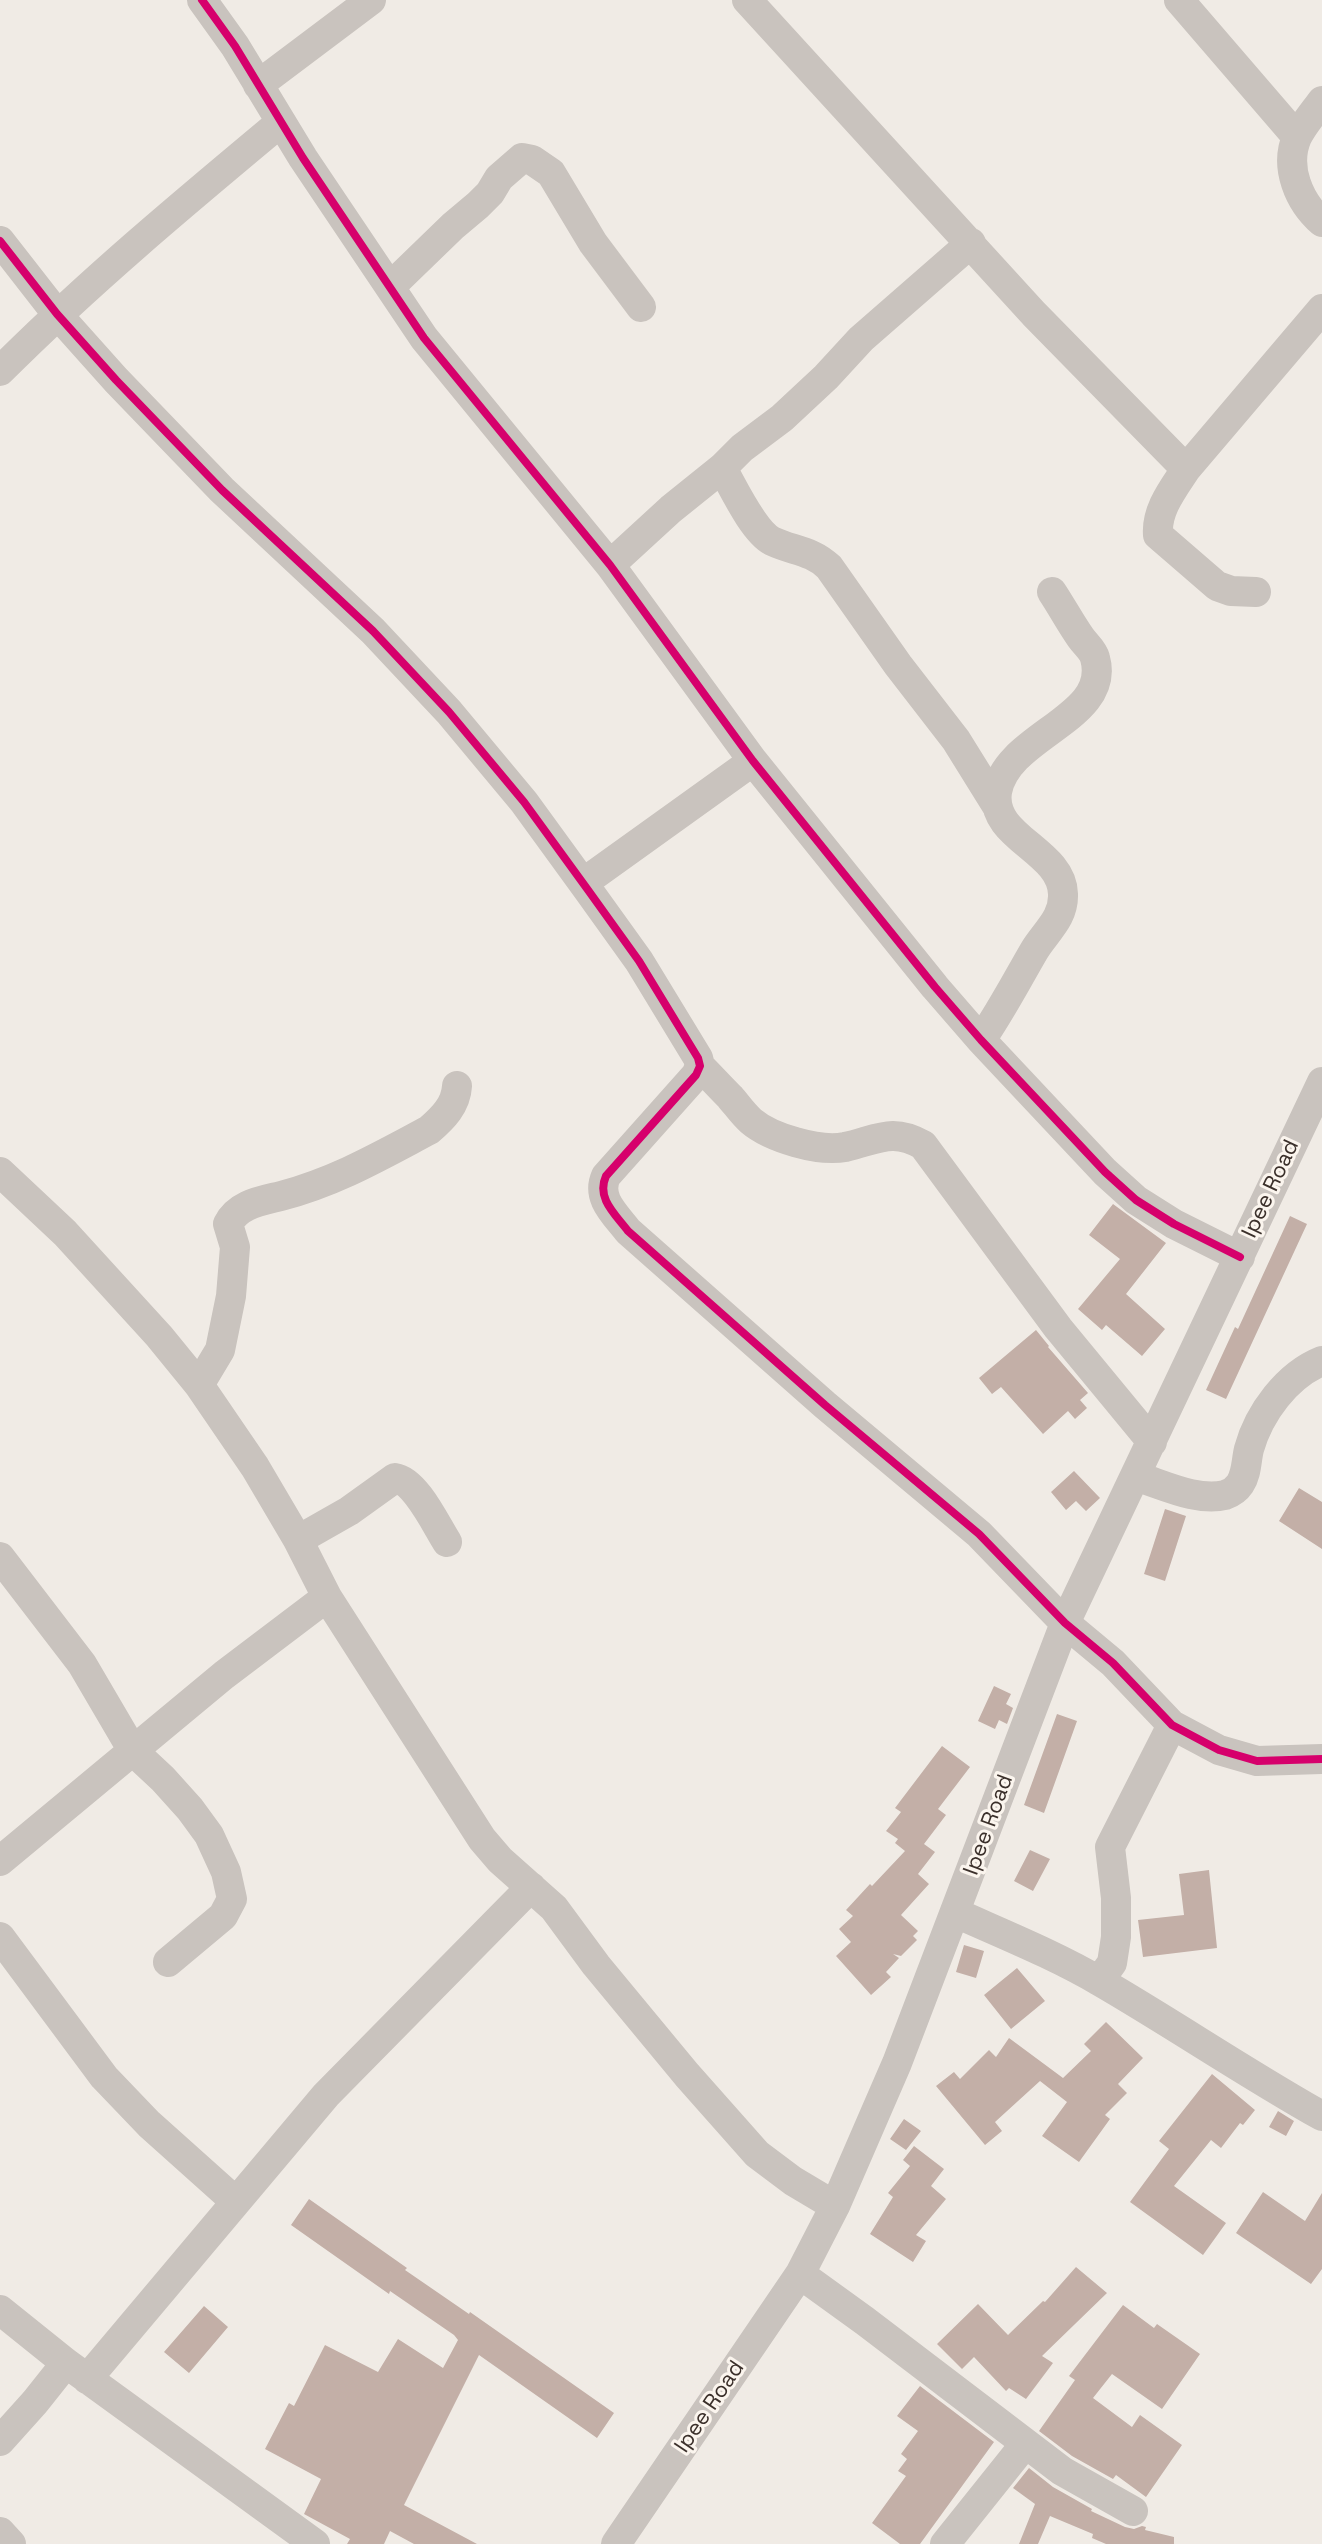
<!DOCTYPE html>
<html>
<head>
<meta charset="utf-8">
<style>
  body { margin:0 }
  canvas { display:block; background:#f0ebe5 }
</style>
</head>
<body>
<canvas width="1322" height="2544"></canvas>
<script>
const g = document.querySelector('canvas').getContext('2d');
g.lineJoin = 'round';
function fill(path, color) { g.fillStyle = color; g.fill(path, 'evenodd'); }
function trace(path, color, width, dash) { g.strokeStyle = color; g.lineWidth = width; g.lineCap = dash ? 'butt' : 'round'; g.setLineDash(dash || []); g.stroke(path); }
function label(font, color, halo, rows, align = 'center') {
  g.font = font + ' "Space Grotesk",sans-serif'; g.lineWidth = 6; g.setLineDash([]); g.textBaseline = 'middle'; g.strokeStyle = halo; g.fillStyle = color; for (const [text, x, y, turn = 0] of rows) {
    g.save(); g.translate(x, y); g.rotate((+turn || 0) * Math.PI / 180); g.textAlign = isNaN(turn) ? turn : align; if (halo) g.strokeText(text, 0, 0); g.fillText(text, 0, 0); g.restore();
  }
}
const building = new Path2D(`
  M1113,1204L1166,1243L1126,1294L1165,1329L1142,1356L1106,1325L1102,1330L1078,1309L1120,1259L1089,1235Z
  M1290,1216L1307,1224L1226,1399L1206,1390L1235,1327L1238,1329Z
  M1036,1330L1049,1346L1048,1347L1088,1393L1080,1400L1087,1408L1075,1419L1068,1411L1043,1434L1001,1387L992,1394L979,1378Z
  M1074,1471L1100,1498L1086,1511L1076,1501L1066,1510L1051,1492Z
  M1299,1488L1322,1502V1549L1279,1521Z
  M1165,1509L1186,1516L1165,1581L1144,1574Z
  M994,1686L1011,1694L1006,1704L1013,1708L1007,1724L999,1720L995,1729L978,1721Z
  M1057,1714L1077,1721L1044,1813L1024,1805Z
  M942,1746L970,1767L938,1809L946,1815L924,1844L935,1852L918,1874L929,1884L901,1915L918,1931L913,1936L917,1940L901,1956L893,1954L899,1958L886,1972L891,1977L871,1995L836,1956L851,1942L839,1929L853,1916L846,1910L870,1884L872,1886L905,1851L895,1843L898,1839L886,1831L901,1812L895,1808Z
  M1030,1850L1050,1859L1033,1891L1014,1881Z
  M1209,1870L1217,1948L1143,1957L1138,1920L1184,1915L1179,1874Z
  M964,1945L984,1951L976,1978L956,1972Z
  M1017,1968L1045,2001L1011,2029L984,1995Z
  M1106,2022L1143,2058L1118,2084L1127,2093L1105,2115L1110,2119L1079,2162L1042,2136L1067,2102L1040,2081L995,2122L1002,2131L985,2145L936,2086L954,2072L960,2079L989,2050L996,2057L1009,2038L1063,2078L1091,2051L1084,2044Z
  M1212,2074L1255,2110L1243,2125L1240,2123L1221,2148L1211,2140L1174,2186L1226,2223L1203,2255L1130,2202L1169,2149L1159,2141Z
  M1278,2111L1294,2121L1286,2136L1269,2127Z
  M904,2119L921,2131L906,2150L890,2139Z
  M914,2146L944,2169L931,2186L946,2199L916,2235L926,2241L913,2262L870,2234L893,2197L888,2193L910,2166L903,2160Z
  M1263,2192L1305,2221L1322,2193V2269L1311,2284L1236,2233Z
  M309,2199L407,2268L405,2270L469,2314L470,2312L614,2413L597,2438L479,2355L404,2505L477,2544H414L390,2531L384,2544H347L350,2539L304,2514L321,2479L265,2449L289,2403L294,2406L325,2345L378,2372L398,2339L443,2368L458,2340L454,2335L390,2291L389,2294L291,2225Z
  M1076,2267L1107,2293L1042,2356L1053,2363L1026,2399L1009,2388L1006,2391L974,2357L962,2369L937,2344L978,2304L1008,2335L1043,2301L1045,2302Z
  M1123,2305L1154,2328L1157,2324L1200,2354L1162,2409L1112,2374L1093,2398L1132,2427L1140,2415L1182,2445L1146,2497L1116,2475L1113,2479L1072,2456L1039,2431L1075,2380L1069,2376Z
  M204,2306L228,2327L189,2373L164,2352Z
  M920,2386L994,2442L920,2544H900L872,2523L906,2476L898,2471L907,2459L901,2454L918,2431L897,2416Z
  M1029,2468L1053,2487L1092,2509L1091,2511L1125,2527L1134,2529L1142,2526L1146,2527L1145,2530L1174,2537V2544H1106L1092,2538L1093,2534L1050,2516L1038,2544H1019L1035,2504L1013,2488Z`);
const minor = new Path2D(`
  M202,0L235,46L303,158L424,338L610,565L753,761L935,987L981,1040L1105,1172L1136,1200L1174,1224L1240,1257
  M747,0L1034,314L1186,469
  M1179,0L1297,137
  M258,85L371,0
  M1322,101C1314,112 1303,125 1297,137C1284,167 1299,202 1322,222
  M0,241L57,314L116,380L222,490L373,631L449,712L524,802L588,890L639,961L698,1058L700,1066L696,1075L606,1176C596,1198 615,1214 628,1231L825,1405L979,1534L1065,1623L1113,1663L1172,1725L1219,1750L1257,1761L1322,1759
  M390,287L453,226L478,205L490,193L499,178L522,158L532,160L551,173L593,243L641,307
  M0,371C89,282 185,202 281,122
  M722,468C733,487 753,531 772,541C793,551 811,550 829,567L898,665L956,740L997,806
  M610,565L671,509L722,468L742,448L782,418L826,377L861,339L971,243
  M1256,592L1231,591L1217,586L1158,535C1156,510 1173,489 1186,469L1322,309
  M583,883L753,761
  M981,1040C1001,1011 1016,982 1034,951C1045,932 1064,919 1063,894C1062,850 990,838 997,792C1007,734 1112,719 1095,658C1093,650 1086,645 1081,638C1071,624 1062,607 1052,592
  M700,1066C710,1076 720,1087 730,1097C737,1105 743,1114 751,1121C771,1138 819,1152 845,1147C877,1140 892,1127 923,1145L1058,1328L1152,1442
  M0,1172L65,1233L159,1336L199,1385L255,1467L298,1540L327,1597L482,1839L500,1860L554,1908L596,1965L687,2075L757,2154L793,2181L835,2206
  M199,1385L220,1350L231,1296L235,1247L228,1224C238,1204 261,1201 281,1196C337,1181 378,1157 429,1130C443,1118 456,1105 457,1086
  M1135,1476C1162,1484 1197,1502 1225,1495C1231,1493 1236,1490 1240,1484C1247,1473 1246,1461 1249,1449C1259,1413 1287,1375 1322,1361
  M298,1540L349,1511L395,1478C416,1481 436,1525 447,1542
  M0,1557L82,1664L133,1751L163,1779L190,1809L209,1835L226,1872L232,1899L223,1916L168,1962
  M0,1861L224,1675L327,1597
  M956,1913C1005,1935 1055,1955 1101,1982C1175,2025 1247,2074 1322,2116
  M0,1937L104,2077L149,2124L235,2201
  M1099,1981L1112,1963L1116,1937V1898L1110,1847L1172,1725
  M800,2274L865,2321L1062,2471L1133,2511
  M0,2310L66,2363L315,2544
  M87,2379L326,2095L531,1887
  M0,2441L35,2402L66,2363
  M0,2532L11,2544
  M616,2544L800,2274L835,2206L897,2063L1065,1623L1322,1082
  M945,2544L1025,2444`);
const cycleway = new Path2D(`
  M202,0L235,46L303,158L424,338L610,565L753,761L935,987L981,1040L1105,1172L1136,1200L1174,1224L1240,1257
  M0,241L57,314L116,380L222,490L373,631L449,712L524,802L588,890L639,961L698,1058L700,1066L696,1075L606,1176C596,1198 615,1214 628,1231L825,1405L979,1534L1065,1623L1113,1663L1172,1725L1219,1750L1257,1761L1322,1759`);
const streetNames = [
  ["Ipee Road",1271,1189,-65],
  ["Ipee Road",989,1825,-70],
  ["Ipee Road",710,2407,-56]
];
fill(building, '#c3afa7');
trace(minor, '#c9c3be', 30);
trace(cycleway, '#d6006c', 8);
label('22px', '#3b302b', '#fbf5ee', streetNames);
</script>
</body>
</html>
